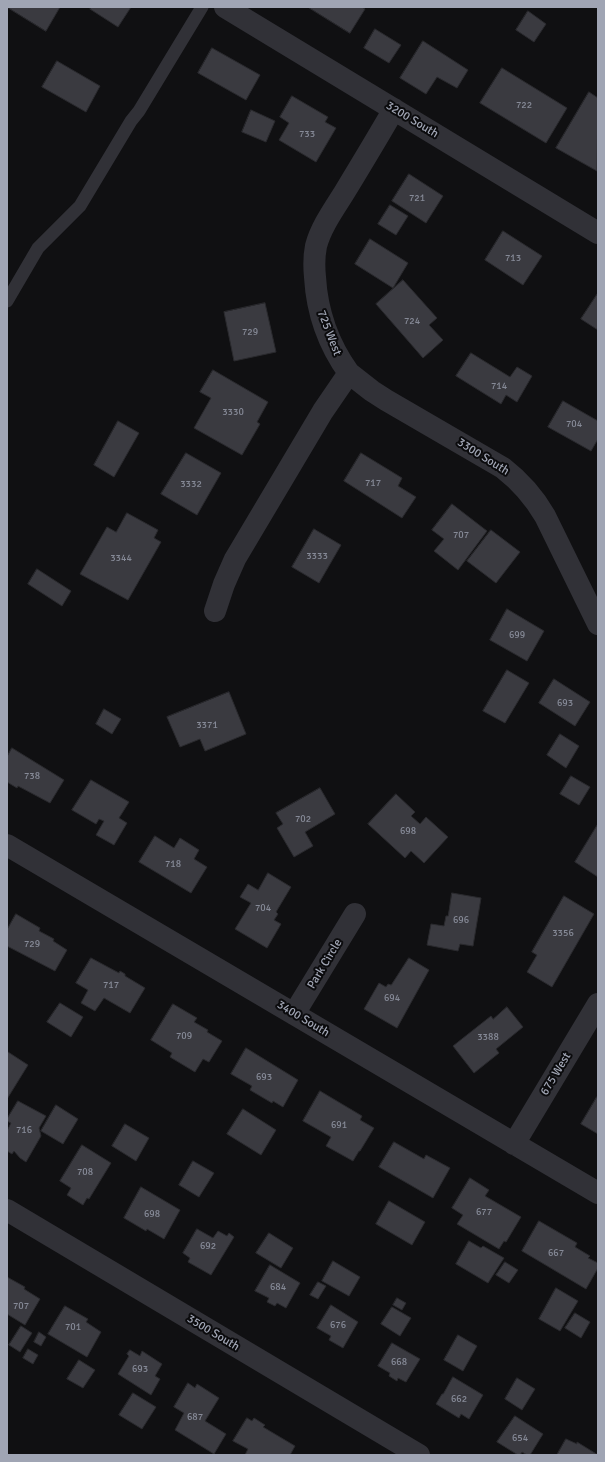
<!DOCTYPE html>
<html>
<head>
<meta charset="utf-8">
<style>
  body { margin:0 }
  #map { position:relative; width:605px; height:1462px; overflow:hidden; background:#101012; font-family:Signika,sans-serif }
  canvas { display:block }
  .frame { position:absolute; inset:0; border:8px solid #a0a5b4; pointer-events:none }
</style>
</head>
<body>
<div id="map">
<canvas width="605" height="1462"></canvas>
<div class="frame"></div>
</div>
<script>
const g = document.querySelector('canvas').getContext('2d');
g.lineJoin = 'round';
function fill(path, color) { g.fillStyle = color; g.fill(path, 'evenodd'); }
function trace(path, color, width, dash) { g.strokeStyle = color; g.lineWidth = width; g.lineCap = dash ? 'butt' : 'round'; g.setLineDash(dash || []); g.stroke(path); }
function label(font, color, halo, rows, align = 'center') {
  g.font = font + ' Signika,sans-serif'; g.lineWidth = 4; g.setLineDash([]); g.textBaseline = 'middle'; g.strokeStyle = halo; g.fillStyle = color; for (const [text, x, y, turn = 0] of rows) {
    g.save(); g.translate(x, y); g.rotate((+turn || 0) * Math.PI / 180); g.textAlign = isNaN(turn) ? turn : align; if (halo) g.strokeText(text, 0, 0); g.fillText(text, 0, 0); g.restore();
  }
}
const building = new Path2D(`
  M7,7H60L46,31Z
  M92,7H131L118,27L90,9Z
  M308,7H362L365,9L350,33Z
  M528,11L546,24L534,42L516,30Z
  M375,29L401,45L389,63L364,48Z
  M423,41L468,70L457,88L437,77L426,94L400,78Z
  M212,48L260,75L246,100L198,73Z
  M57,61L100,86L86,112L42,87Z
  M502,68L567,108L546,143L480,103Z
  M589,92L598,98L597,171L556,148Z
  M292,96L328,117L325,122L336,128L316,162L279,140L289,123L280,117Z
  M251,110L275,121L266,142L242,132Z
  M409,174L443,196L426,223L392,201Z
  M390,205L408,216L396,235L378,224Z
  M503,231L542,256L523,285L485,260Z
  M370,239L408,263L393,288L355,264Z
  M403,280L437,318L429,325L443,340L423,358L376,304Z
  M598,293V330L581,319Z
  M265,303L276,352L234,361L224,312Z
  M471,353L510,377L517,367L532,376L517,402L506,395L501,404L456,376Z
  M213,370L268,402L257,422L260,424L242,455L194,428L211,398L200,392Z
  M563,401L598,421V439L591,451L548,427Z
  M118,421L139,433L114,477L94,465Z
  M186,453L221,473L197,515L161,494Z
  M361,453L402,478L398,486L416,497L402,518L344,481Z
  M452,504L487,531L458,570L434,551L444,539L432,530Z
  M127,513L158,530L154,538L161,542L128,600L80,574L107,527L116,532Z
  M314,529L341,545L319,583L292,567Z
  M491,530L520,552L496,583L467,561Z
  M37,569L71,591L62,606L28,584Z
  M507,609L544,631L527,661L490,640Z
  M507,670L529,683L505,723L483,711Z
  M554,679L590,702L575,726L539,703Z
  M229,692L246,734L205,751L200,739L180,747L167,717Z
  M104,709L121,719L112,734L96,724Z
  M560,734L579,746L566,768L547,755Z
  M12,748L64,780L50,803L18,786L17,788L7,782V757Z
  M571,776L590,787L579,805L560,794Z
  M91,780L129,802L119,818L127,823L114,845L96,835L104,821L99,819L96,824L72,810Z
  M320,788L335,814L305,832L313,846L294,857L277,828L283,824L276,813Z
  M396,794L415,812L411,816L420,824L426,817L448,837L424,863L411,851L405,858L368,824Z
  M598,824V877L575,862Z
  M155,836L174,848L180,838L199,850L194,859L207,867L191,893L139,862Z
  M268,873L291,887L276,912L278,914L274,920L281,924L267,948L235,929L251,903L240,897L248,884L258,890Z
  M452,893L481,898L473,946L460,944L458,951L427,945L431,924L444,926L446,916H448Z
  M564,896L594,914L552,987L527,972L537,955L532,952Z
  M16,914L40,928L39,931L54,939L53,941L67,950L55,971L7,946V930Z
  M91,958L119,973L120,971L125,974V976L145,988L130,1013L104,998L95,1011L81,1003L88,990L76,983Z
  M409,958L429,970L397,1028L364,1009L379,983L386,987L388,984L391,985Z
  M60,1003L83,1017L71,1037L47,1022Z
  M173,1004L197,1018L194,1022L208,1030L207,1032L222,1041L209,1062L203,1059L195,1072L170,1057L172,1053L151,1040Z
  M507,1007L523,1027L496,1049L499,1053L474,1073L453,1046L491,1016L493,1019Z
  M246,1048L298,1080L283,1107L273,1101L272,1103L250,1090L252,1086L231,1074Z
  M8,1052L28,1065L7,1099V1054Z
  M320,1091L362,1116L360,1120L374,1128L360,1151H359L353,1161L326,1146L331,1137L303,1121Z
  M597,1097L598,1098V1134L581,1124Z
  M18,1101L46,1116L39,1128L41,1136L26,1162L20,1158L14,1151L12,1154L7,1151V1131L11,1123L7,1121V1119Z
  M56,1105L78,1119L63,1144L41,1131Z
  M243,1109L276,1130L261,1155L227,1134Z
  M125,1124L149,1138L136,1161L112,1146Z
  M394,1142L424,1159L426,1155L450,1168L433,1198L379,1167Z
  M82,1145L111,1163L89,1199L87,1198L83,1205L67,1195L71,1188L60,1181Z
  M193,1161L214,1173L199,1197L179,1185Z
  M470,1178L489,1190L485,1196L521,1217L506,1242L504,1241L499,1249L457,1224L463,1215L452,1208Z
  M141,1187L180,1210L164,1239L147,1229L146,1231L124,1218Z
  M389,1201L425,1222L412,1245L376,1224Z
  M539,1221L577,1243L575,1247L590,1256L588,1258L598,1263V1268L586,1289L522,1251Z
  M197,1229L213,1238L218,1231L227,1236L229,1233L234,1237L211,1275L188,1262L190,1258L183,1253Z
  M269,1233L293,1248L281,1268L256,1253Z
  M469,1241L481,1248L483,1246L504,1258L488,1283L456,1264Z
  M333,1261L360,1277L349,1296L322,1281Z
  M505,1262L518,1270L509,1283L496,1275Z
  M270,1265L300,1283L286,1308L277,1303L275,1306L267,1302L269,1298L255,1291Z
  M7,1277L25,1287L24,1289L40,1299L25,1325L7,1314Z
  M318,1282L326,1286L318,1299L310,1295Z
  M556,1288L578,1301L560,1331L539,1319Z
  M397,1298L406,1303L402,1310L393,1305Z
  M331,1305L358,1322L343,1348L329,1340L331,1336L317,1328Z
  M65,1306L88,1319L86,1322L101,1332L87,1357L48,1334Z
  M392,1307L411,1318L400,1336L381,1324Z
  M575,1313L590,1322L581,1338L565,1328Z
  M21,1326L32,1333L20,1352L9,1345Z
  M39,1332L46,1337L41,1346L34,1342Z
  M458,1335L477,1346L463,1371L444,1360Z
  M392,1343L420,1359L406,1382L398,1378L397,1381L389,1376L390,1373L378,1366Z
  M28,1349L38,1355L33,1364L23,1358Z
  M130,1350L140,1356L142,1351L162,1364L155,1376L160,1379L151,1395L118,1374L129,1356L127,1354Z
  M79,1360L95,1370L83,1388L67,1379Z
  M453,1377L483,1395L469,1419L461,1414L459,1418L436,1404L442,1394H443Z
  M517,1378L535,1389L522,1410L505,1399Z
  M188,1383L195,1388L197,1384L219,1398L205,1421L226,1434L214,1454L175,1430L184,1413L174,1407Z
  M133,1393L156,1407L142,1429L119,1415Z
  M515,1416L543,1434L530,1455H527L522,1452L520,1455H518L497,1442Z
  M247,1418L252,1421L254,1418L265,1425L263,1427L295,1446L290,1455H245L248,1449L233,1441Z
  M566,1439L577,1444V1442L598,1455H557Z`);
const service = new Path2D(`
  M7,301L38,248L80,206L131,121L139,111L202,7`);
const minor = new Path2D(`
  M225,7L598,233
  M349,373L372,391L386,400L503,468C521,482 534,497 545,516L598,624
  M215,611L224,584L235,559L323,411L349,373C328,344 317,312 315,277C314,267 314,256 316,246C321,227 334,209 344,193C361,165 378,137 394,109
  M7,845L598,1193
  M294,1014L355,914
  M514,1144L598,1004
  M7,1210L419,1455`);
const numberNames = [
  ["722",524,105],
  ["733",307,134],
  ["721",417,198],
  ["713",513,258],
  ["724",412,321],
  ["729",250,332],
  ["714",499,386],
  ["3330",233,412],
  ["704",574,424],
  ["717",373,483],
  ["3332",191,484],
  ["707",461,535],
  ["3333",317,556],
  ["3344",121,558],
  ["699",517,635],
  ["693",565,703],
  ["3371",207,725],
  ["738",32,776],
  ["702",303,819],
  ["698",408,831],
  ["718",173,864],
  ["704",263,908],
  ["696",461,920],
  ["3356",563,933],
  ["729",32,944],
  ["717",111,985],
  ["694",392,998],
  ["709",184,1036],
  ["3388",488,1037],
  ["693",264,1077],
  ["691",339,1125],
  ["716",24,1130],
  ["708",85,1172],
  ["677",484,1212],
  ["698",152,1214],
  ["692",208,1246],
  ["667",556,1253],
  ["684",278,1287],
  ["707",21,1306],
  ["676",338,1325],
  ["701",73,1327],
  ["668",399,1362],
  ["693",140,1369],
  ["662",459,1399],
  ["687",195,1417],
  ["654",520,1438]
];
const streetNames = [
  ["3200 South",412,120,31],
  ["725 West",329,333,69],
  ["3300 South",483,457,32],
  ["Park Circle",325,964,-59],
  ["3400 South",303,1019,31],
  ["675 West",556,1074,-59],
  ["3500 South",213,1333,31]
];
fill(building, '#3a3a40');
trace(building, '#2a2a2e', 1);
trace(service, '#313137', 13);
trace(minor, '#313137', 22);
label('10px', '#868a97', null, numberNames);
label('12px', '#a0a5b4', '#0b0b0d', streetNames);
</script>
</body>
</html>
